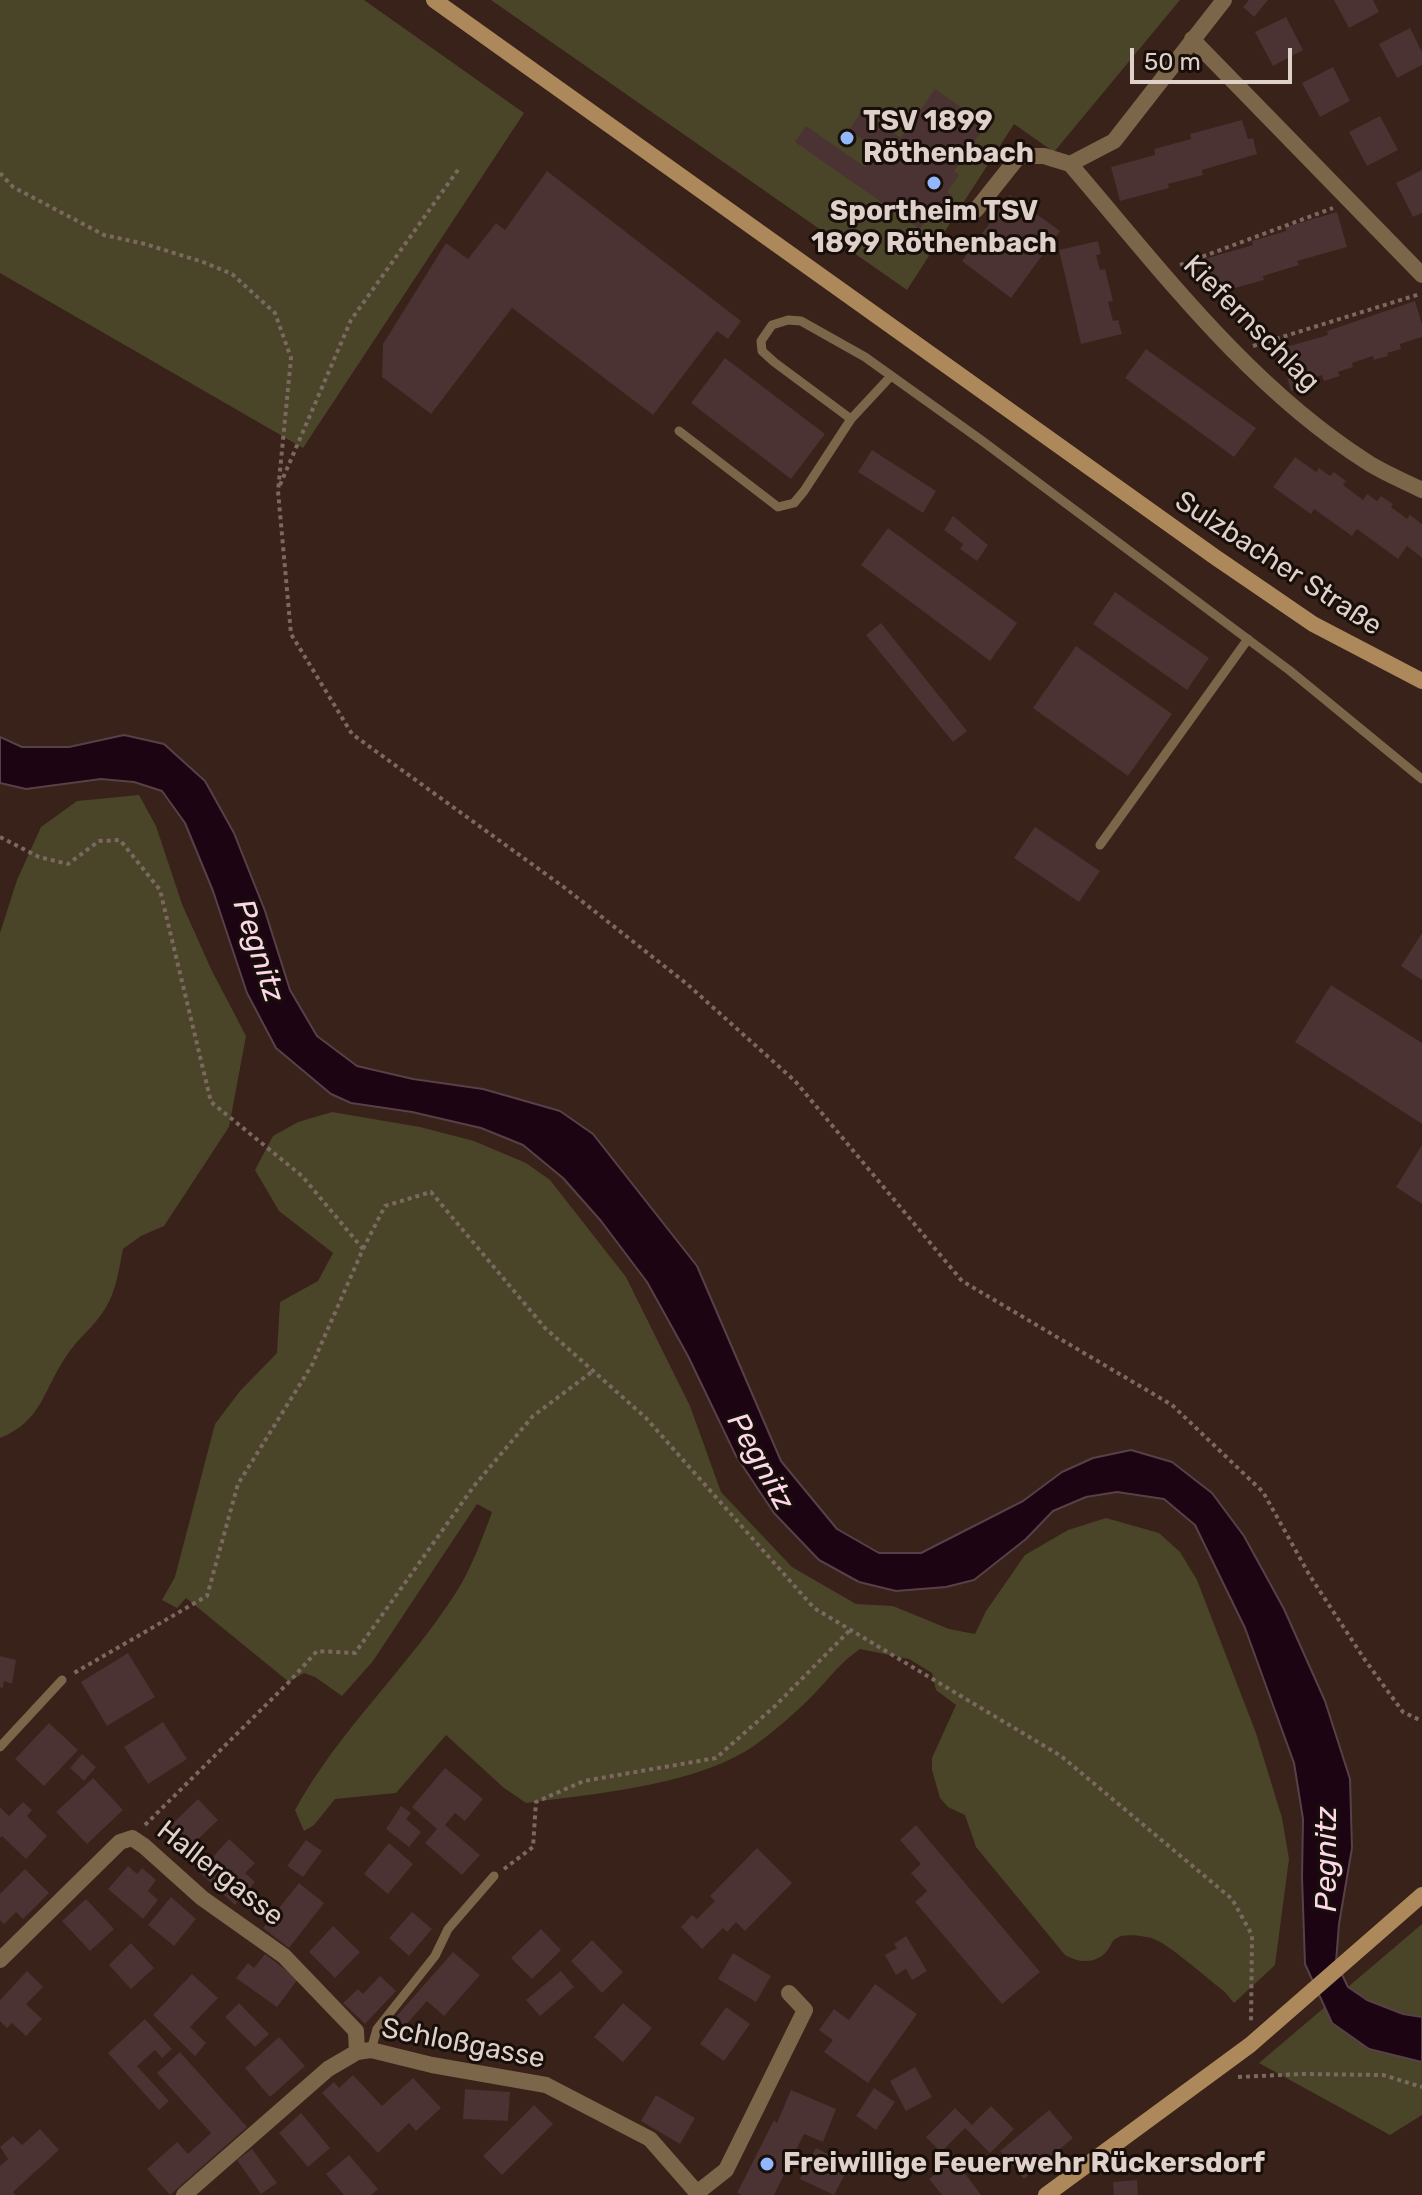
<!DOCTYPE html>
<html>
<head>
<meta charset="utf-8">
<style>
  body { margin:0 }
  #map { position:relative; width:1422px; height:2195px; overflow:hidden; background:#382219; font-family:Rubik,sans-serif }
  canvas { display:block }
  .scale { position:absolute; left:1130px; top:48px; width:162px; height:36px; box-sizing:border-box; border:4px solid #dfd0ca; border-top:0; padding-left:10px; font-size:24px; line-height:28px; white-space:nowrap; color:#dfd0ca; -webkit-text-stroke:6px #180e0a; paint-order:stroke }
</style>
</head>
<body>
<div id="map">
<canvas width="1422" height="2195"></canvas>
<div class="scale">50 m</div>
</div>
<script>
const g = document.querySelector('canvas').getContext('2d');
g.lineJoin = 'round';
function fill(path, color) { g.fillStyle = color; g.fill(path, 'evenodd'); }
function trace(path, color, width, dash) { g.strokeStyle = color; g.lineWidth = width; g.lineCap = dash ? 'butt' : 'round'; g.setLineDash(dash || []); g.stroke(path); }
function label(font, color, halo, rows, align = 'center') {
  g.font = font + ' Rubik,sans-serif'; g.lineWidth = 6; g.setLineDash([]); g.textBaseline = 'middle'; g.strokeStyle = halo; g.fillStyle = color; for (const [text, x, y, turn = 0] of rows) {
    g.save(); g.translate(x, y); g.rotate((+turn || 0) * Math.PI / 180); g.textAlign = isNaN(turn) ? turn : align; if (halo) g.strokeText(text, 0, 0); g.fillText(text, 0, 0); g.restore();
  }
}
const green = new Path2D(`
  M0,0H364L524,113L303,448L0,273Z
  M491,0H1180L1054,152L1014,124L907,290Z
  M139,795L156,826L182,904L211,969L246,1036L229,1127L164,1226L141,1236L123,1249C119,1269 116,1292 105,1309C94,1327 76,1340 65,1358C43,1391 42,1421 0,1438V933L17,880L41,827L77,801Z
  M332,1112L420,1127L474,1141L526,1163L550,1180L626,1277L690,1406L721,1492L792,1567L856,1604L893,1606L949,1629L975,1634L986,1611L1025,1555L1068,1530L1106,1518L1159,1533L1180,1552L1197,1580L1256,1733L1282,1818L1289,1859L1275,1965L1234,2003L1225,1992C1209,1980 1170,1945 1154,1939C1146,1936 1124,1933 1117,1938C1111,1941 1113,1942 1109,1948C1099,1964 1080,1964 1065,1955L976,1847L965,1815L948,1807L940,1798L932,1770V1758L956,1705L936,1690L932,1673L909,1659L860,1649C842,1661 831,1676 816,1692C800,1709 766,1739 746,1751C687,1786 594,1794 526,1803L504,1788L446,1735L396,1793L335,1799L314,1825L304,1831L295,1810C339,1730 408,1668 457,1591C472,1567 482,1539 492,1512L477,1504L373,1661L342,1696L315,1677L304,1673L289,1682L186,1598L177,1608L162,1600L175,1577L215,1424L240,1391L277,1353L280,1302L318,1281L333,1253L279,1211L255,1170L273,1136L298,1122Z
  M1422,1924V2017C1394,2013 1371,2003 1348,1987Z
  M1325,2007L1333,2023L1422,2062V2115L1390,2135L1259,2063Z`);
const water = new Path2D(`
  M124,735L164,744L205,781L234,833L265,911L290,990L317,1036L357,1066L413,1079L483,1089L560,1111L593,1134L697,1266L781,1461L837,1529L879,1553H921L1023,1501L1062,1472L1093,1458L1131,1450L1172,1462L1212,1493L1244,1536L1284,1609L1325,1701L1350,1779L1352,1848L1339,1924L1336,1962L1348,1987L1367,2000L1403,2014L1422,2017V2062L1369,2049L1332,2023L1305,1964L1302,1877L1303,1819L1294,1763L1245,1628L1195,1525L1164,1499L1117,1492L1086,1497L1053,1511L1026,1539L974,1580L946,1587L896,1591L859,1582L819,1560L774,1513L736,1456L688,1356L647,1282L601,1221L563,1178L523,1145L481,1128L412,1112L351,1103L331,1094L276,1048L247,993L213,891L185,823L162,791L134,782L101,779L26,789L0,783V737L22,747H69Z`);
const building = new Path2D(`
  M1249,0H1268L1254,17L1243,7Z
  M1334,0H1373L1379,12L1349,28Z
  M1286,17L1303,50L1273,66L1255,32Z
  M1410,28L1422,52V65L1397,78L1379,44Z
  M1333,67L1350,101L1320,117L1302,83Z
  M935,89L986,125L954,171L959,175L947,192L952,195L937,217L931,212L920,229L795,142L806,126L865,167L877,149L849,130L862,111L901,138Z
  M1380,116L1398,150L1367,166L1349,132Z
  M1242,120L1248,139L1253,138L1257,154L1202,170L1203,175L1168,184L1169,188L1120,201L1111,167L1155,155L1154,149L1191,139L1190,134Z
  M1422,170V213L1413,217L1396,183Z
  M547,171L741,321L728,339L717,331L653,415L512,308L431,414L382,377L383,344L446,243L468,259L496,223L505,230Z
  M1010,195L1060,231L1011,298L962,261Z
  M1337,212L1347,247L1297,261L1299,265L1263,276L1264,280L1213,294L1204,259L1253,245L1252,241L1286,231V227Z
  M1098,241L1101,254L1096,255L1100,270L1105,269L1113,301L1108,302L1113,321L1118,320L1122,334L1081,344L1059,250Z
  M1415,301L1422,324V337L1400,344L1401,349L1387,353L1388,356L1374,360L1373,356L1352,363L1353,367L1338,372L1340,376L1324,381L1322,375L1305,381L1306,387L1291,391L1279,349L1328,335L1327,331Z
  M1146,349L1256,428L1234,457L1125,378Z
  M725,358L825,434L791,479L691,403Z
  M872,450L936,491L923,513L858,472Z
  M1295,457L1316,472L1319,468L1330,476L1334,472L1346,481L1343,485L1363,500L1367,494L1377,501L1381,496L1393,504L1391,507L1407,519L1410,515L1422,524V558L1407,546L1398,559L1357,529L1352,536L1314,509L1311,514L1273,487Z
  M953,516L988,545L977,561L960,549L963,544L944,530Z
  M888,528L1017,623L990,661L861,565Z
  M1115,592L1209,658L1187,690L1093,624Z
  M881,623L967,731L953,742L866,635Z
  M1076,646L1172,714L1128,776L1033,708Z
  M1035,827L1100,871L1079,902L1014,858Z
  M1422,933V980L1401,966Z
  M1331,985L1422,1043V1124L1295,1042Z
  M1422,1145V1204L1396,1187Z
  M128,1653L155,1697L107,1726L81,1682Z
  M0,1656L16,1660L12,1684L4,1681L3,1688L0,1687Z
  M163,1722L187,1759L148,1784L124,1747Z
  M49,1723L78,1750L44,1786L15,1759Z
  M82,1754L96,1767L84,1781L70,1768Z
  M445,1768L483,1799L465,1821L455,1813L445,1825L480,1855L462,1875L425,1843L437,1829L412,1807Z
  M93,1778L123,1810L87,1844L56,1812Z
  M198,1799L218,1820L186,1851L166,1830Z
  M23,1802L32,1810L27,1816L47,1836L26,1859L2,1836L0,1838V1807L9,1816Z
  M401,1806L411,1813L406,1819L421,1832L409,1847L386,1829Z
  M916,1825L1040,1972L1002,2004L915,1902L927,1891L911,1873L921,1864L900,1840Z
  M229,1839L255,1863L245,1873L255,1882L235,1905L199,1872Z
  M306,1840L322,1851L303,1877L287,1866Z
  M389,1843L413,1864L388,1894L364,1874Z
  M757,1848L792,1883L745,1931L736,1922L727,1932L723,1928L702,1949L681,1927L692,1915L697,1919L715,1901L710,1896Z
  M128,1866L137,1874L142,1868L156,1880L148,1891L158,1900L143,1919L108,1889Z
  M25,1869L49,1893L23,1919L16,1912L4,1924L0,1920V1894Z
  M299,1883L324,1903L289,1948L263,1928Z
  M171,1897L196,1919L174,1946L148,1925Z
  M86,1899L114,1929L90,1951L62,1921Z
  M412,1912L432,1929L409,1956L389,1938Z
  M333,1926L360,1952L335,1978L309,1952Z
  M541,1929L561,1950L532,1979L511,1958Z
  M906,1936L927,1971L912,1980L906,1969L896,1975L885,1955L897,1948L894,1944Z
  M592,1940L623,1972L602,1993L571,1961Z
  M131,1943L154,1968L131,1989L109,1965Z
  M453,1952L480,1975L444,2016L427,2001L404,2027L394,2019Z
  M733,1953L771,1976L756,2002L718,1979Z
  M265,1954L298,1979L277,2007L236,1978L248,1963L254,1968Z
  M27,1971L43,1987L26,2004L42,2019L26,2036L12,2023L7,2028L0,2021V2000Z
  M561,1971L574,1987L540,2016L526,2000Z
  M192,1974L218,1998L190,2027L206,2043L195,2056L153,2015Z
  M380,1976L396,1991L365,2024L343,2003L358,1989L363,1994Z
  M875,1984L917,2014L868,2083L824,2052L833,2040L819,2030L834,2009L849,2020Z
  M239,2003L269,2034L255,2047L225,2017Z
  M623,2003L652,2028L623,2062L594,2037Z
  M726,2007L750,2024L724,2061L700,2044Z
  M145,2019L172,2049L162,2058L155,2050L137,2066L169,2101L159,2110L108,2053Z
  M279,2037L305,2066L270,2097L245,2068Z
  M180,2052L247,2127L170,2195L147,2169L177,2142L188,2154L211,2133L157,2073Z
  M915,2067L932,2097L906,2111L890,2081Z
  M353,2075L382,2106L413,2078L441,2108L416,2131L409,2123L378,2153L322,2093L334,2082L339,2088Z
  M874,2088L895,2102L876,2130L856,2116Z
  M465,2089L510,2092L508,2121L463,2119Z
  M791,2090L836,2109L823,2142L804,2134L774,2195H742L737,2193L774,2120L777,2123Z
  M656,2095L695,2118L680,2144L641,2121Z
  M534,2105L553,2124L502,2175L483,2156Z
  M991,2106L1014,2129L990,2153L965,2128L941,2152L926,2137L955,2108L972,2125Z
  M1049,2110L1073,2138L1024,2179L1000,2151Z
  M301,2113L330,2148L308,2167L279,2133Z
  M40,2129L59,2150L13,2192L15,2195H0V2166L8,2159L0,2147L13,2136L22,2145Z
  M816,2148L850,2165L834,2195L800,2179Z
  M252,2149L277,2183L261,2194L237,2160Z
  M349,2155L378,2189L371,2195H344L326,2174Z
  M954,2159L981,2195H942L929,2179Z
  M1137,2180L1138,2195H1114L1113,2182Z`);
const path = new Path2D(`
  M0,173L13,187L104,235L145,244L203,262L232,274L275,313L291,358L278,491L291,634L352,734L565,888L687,984L795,1081L962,1281L1172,1405L1263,1492L1310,1576L1365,1660L1403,1712L1422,1721
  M1180,265L1333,208
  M1253,346L1420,294
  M280,485L351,320L460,167
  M0,837L39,857L68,864L99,841L120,840L160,890L211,1102L302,1176L363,1249L312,1365L238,1484L207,1596L74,1673
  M363,1249L385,1206L431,1192L545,1328L646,1418L814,1608L1061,1756L1232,1899L1252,1935L1251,2022
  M145,1825L289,1682L317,1651L355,1653L474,1486L533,1416L593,1371
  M504,1869L533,1847L536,1802L584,1781L716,1758L775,1706L850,1630
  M1238,2077L1302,2074L1383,2075L1422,2087`);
const service = new Path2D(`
  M891,376L851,419L774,362L762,351L761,341L772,325L788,320L801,321L865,357L981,440L1289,670L1422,779
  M679,431L778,507L794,503L804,491L851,419
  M1100,845L1248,639
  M0,1747L62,1680
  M371,2050L377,2029L435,1956L448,1929L494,1876`);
const minor = new Path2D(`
  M1192,39L1422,275
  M1070,164C1161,270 1248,386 1367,462C1384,473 1404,481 1422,490
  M976,210L1019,156H1044L1070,164L1114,141L1224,0
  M0,1960L120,1842L132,1838L144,1846L202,1898L284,1956L356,2031L357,2052
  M698,2192L726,2170L805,2010L789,1993
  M184,2195L328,2069L357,2052L371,2050L432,2065L546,2085L650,2139L699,2195`);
const secondary = new Path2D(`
  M434,0L1215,557L1313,624L1422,681
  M1046,2195L1250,2045L1422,1895`);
const markers = [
  [847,138,8,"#92b7fd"],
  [934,183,8,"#92b7fd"],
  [767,2164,8,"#92b7fd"]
];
const poiNames = [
  ["TSV 1899",863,122],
  ["Röthenbach",863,154],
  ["Sportheim TSV",934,212,"center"],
  ["1899 Röthenbach",934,244,"center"],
  ["Freiwillige Feuerwehr Rückersdorf",783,2164]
];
const streetNames = [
  ["Kiefernschlag",1251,324,45],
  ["Sulzbacher Straße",1278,564,33],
  ["Hallergasse",220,1874,38],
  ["Schloßgasse",463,2044,11]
];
const waterNames = [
  ["Pegnitz",258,951,72],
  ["Pegnitz",760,1462,61],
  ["Pegnitz",1327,1859,-90]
];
fill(green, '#4a4528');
fill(water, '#1d0412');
trace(water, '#574149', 2);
fill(building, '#4b3233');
trace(path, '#7b6860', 4, [4, 4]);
trace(service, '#7c664a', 9);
trace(minor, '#7c664a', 16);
trace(secondary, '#ac885b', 16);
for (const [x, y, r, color] of markers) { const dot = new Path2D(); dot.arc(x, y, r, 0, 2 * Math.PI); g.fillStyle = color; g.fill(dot); trace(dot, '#180e0a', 3); }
label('bold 28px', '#dfd0ca', '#180e0a', poiNames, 'left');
label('28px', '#dfd0ca', '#180e0a', streetNames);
label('italic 30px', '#fdd6e9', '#180e0a', waterNames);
</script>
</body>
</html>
